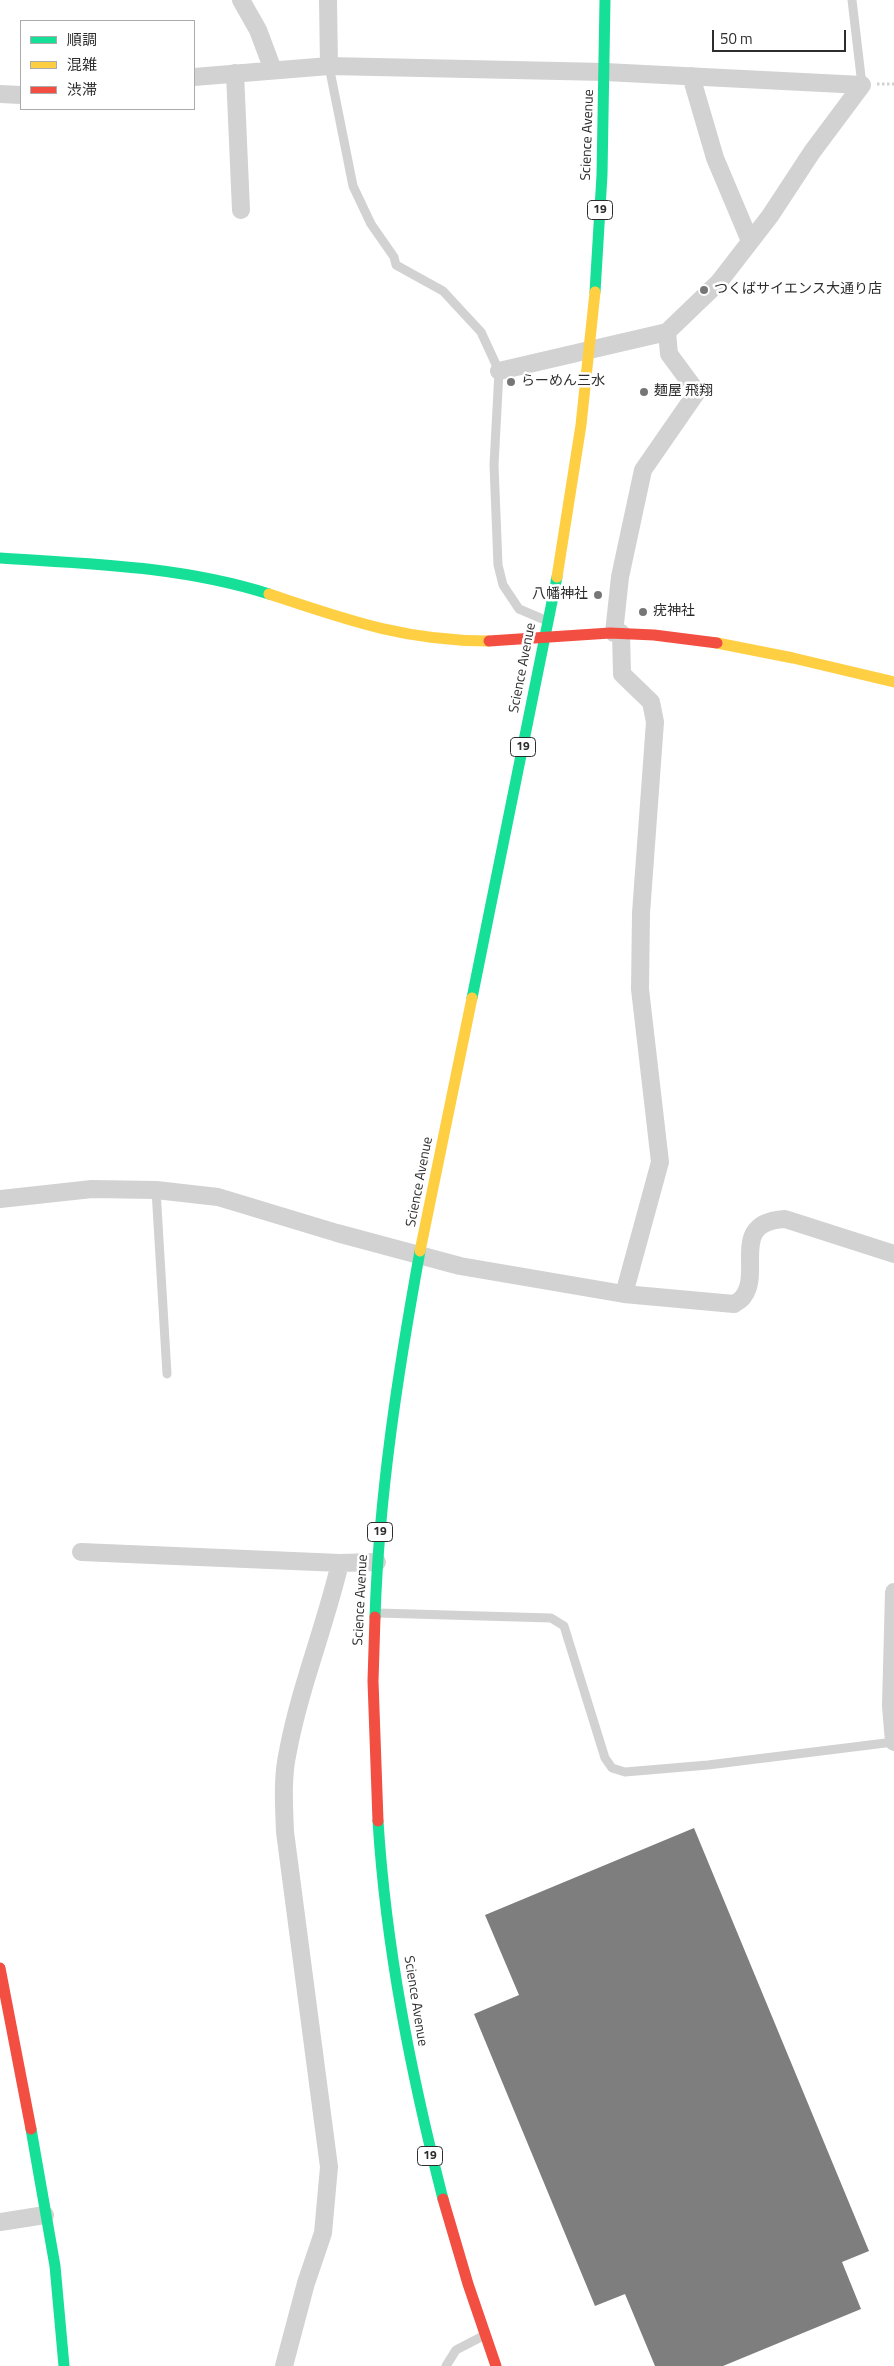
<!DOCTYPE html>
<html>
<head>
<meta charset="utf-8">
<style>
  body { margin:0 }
  #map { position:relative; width:894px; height:2366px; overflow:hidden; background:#fff; font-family:"Titillium Web","Noto Sans JP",sans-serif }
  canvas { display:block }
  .legend { position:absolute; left:20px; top:20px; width:175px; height:90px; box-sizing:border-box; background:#fff; border:1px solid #ababab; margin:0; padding:6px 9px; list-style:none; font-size:15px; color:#2d2d2d }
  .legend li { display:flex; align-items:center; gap:10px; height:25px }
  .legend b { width:25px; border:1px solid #ababab }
  .scale { position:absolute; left:712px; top:30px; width:134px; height:22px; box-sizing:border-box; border:2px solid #2d2d2d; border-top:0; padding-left:6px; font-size:15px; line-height:18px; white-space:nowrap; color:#2d2d2d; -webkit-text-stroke:4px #fff; paint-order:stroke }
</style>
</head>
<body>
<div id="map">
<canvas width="894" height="2366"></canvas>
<ul class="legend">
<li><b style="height:6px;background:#16e098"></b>順調</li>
<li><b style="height:6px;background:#ffcf43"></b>混雑</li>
<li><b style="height:6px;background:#f24e42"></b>渋滞</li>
</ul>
<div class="scale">50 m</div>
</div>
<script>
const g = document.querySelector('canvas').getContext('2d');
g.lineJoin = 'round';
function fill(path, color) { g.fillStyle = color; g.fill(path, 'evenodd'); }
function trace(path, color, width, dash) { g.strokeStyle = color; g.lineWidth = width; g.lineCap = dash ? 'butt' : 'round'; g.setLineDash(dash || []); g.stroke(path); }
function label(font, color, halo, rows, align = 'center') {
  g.font = font + ' "Titillium Web","Noto Sans JP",sans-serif'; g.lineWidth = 5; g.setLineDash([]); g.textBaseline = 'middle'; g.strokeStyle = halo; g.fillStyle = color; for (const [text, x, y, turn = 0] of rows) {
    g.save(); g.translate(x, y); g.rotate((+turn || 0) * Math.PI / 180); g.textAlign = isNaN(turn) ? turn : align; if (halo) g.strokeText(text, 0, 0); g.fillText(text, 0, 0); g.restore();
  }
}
const building = new Path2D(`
  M694,1828L869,2251L842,2262L861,2309L723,2366H655L625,2294L595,2306L474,2014L519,1995L485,1915Z`);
const path = new Path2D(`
  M877,84H894`);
const lane = new Path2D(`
  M852,0L862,85
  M329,66L353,186L371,224L394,257L396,265L443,291L481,332L499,371L494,465L498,565L503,585L519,609L545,620
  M156,1190L167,1374
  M378,1613L551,1618L564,1626L605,1758L612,1768L625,1772L708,1765L894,1742
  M446,2366L456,2350L483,2336`);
const street = new Path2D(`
  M241,0L258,30L273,70
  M328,0L329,66
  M235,73L241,210
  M691,76L715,158L750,241
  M194,77L329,66L605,72L862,85
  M0,94L21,95
  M499,371L667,332
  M614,633L620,577L643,470L697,392L669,354L667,332L719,282L770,216L812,152L862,85
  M621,633L622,674L651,702L655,722L641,913L640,989L660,1162L624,1294
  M0,1199L92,1189L156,1190L218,1197L337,1233L460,1266L624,1294L734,1304C737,1302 741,1300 743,1297C763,1272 728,1222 785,1219L894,1254
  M81,1552L340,1563L377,1562
  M894,1742L891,1706L894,1592
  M0,2222L45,2215
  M284,2366L306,2283L323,2233L329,2167L285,1832C284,1805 282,1777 288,1751C300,1687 325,1627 340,1563`);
const fast = new Path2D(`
  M595,292L602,175L605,0
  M0,558C91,564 181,566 269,594
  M472,998L557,577
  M375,1617C379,1494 398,1372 420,1251
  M378,1821C386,1949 411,2074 443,2199
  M31,2129L55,2266L64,2366`);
const slow = new Path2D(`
  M557,577L581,425L595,292
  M269,594C347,620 405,641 489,641
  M717,643L793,658L894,682
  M420,1251L472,998`);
const jam = new Path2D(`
  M489,641L610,633L654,635L717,643
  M375,1617L373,1681L378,1821
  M0,1968L31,2129
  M443,2199L468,2284L496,2366`);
const markers = [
  [704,290,5,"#767676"],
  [511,382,5,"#767676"],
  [644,392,5,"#767676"],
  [598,595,5,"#767676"],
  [643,612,5,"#767676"]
];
const shields = [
  [600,210,25],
  [523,747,25],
  [380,1532,25],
  [430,2156,25]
];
const shieldNames = [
  ["19",600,210],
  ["19",523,747],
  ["19",380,1532],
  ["19",430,2156]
];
const streetNames = [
  ["Science Avenue",588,135,-88],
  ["Science Avenue",523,668,-79],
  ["Science Avenue",420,1182,-79],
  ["Science Avenue",361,1600,-87],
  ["Science Avenue",415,2001,81]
];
const poiNames = [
  ["つくばサイエンス大通り店",714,290],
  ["らーめん三水",521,382],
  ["麺屋 飛翔",654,392],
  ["八幡神社",588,595,"right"],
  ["疣神社",653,612]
];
fill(building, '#7e7e7e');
trace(path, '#d2d2d2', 3, [2.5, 2.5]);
trace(lane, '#d2d2d2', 9);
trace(street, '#d2d2d2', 18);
trace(fast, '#16e098', 11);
trace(slow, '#ffcf43', 11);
trace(jam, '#f24e42', 11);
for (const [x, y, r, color] of markers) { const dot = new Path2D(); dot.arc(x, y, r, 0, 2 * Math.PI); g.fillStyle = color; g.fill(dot); trace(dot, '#fff', 2); }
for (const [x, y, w] of shields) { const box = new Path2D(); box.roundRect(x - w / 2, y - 9.5, w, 19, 4); g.fillStyle = '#fff'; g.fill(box); trace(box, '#2d2d2d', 1); }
label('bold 12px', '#2d2d2d', null, shieldNames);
label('14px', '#2d2d2d', '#fff', streetNames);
label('14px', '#2d2d2d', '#fff', poiNames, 'left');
</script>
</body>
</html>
